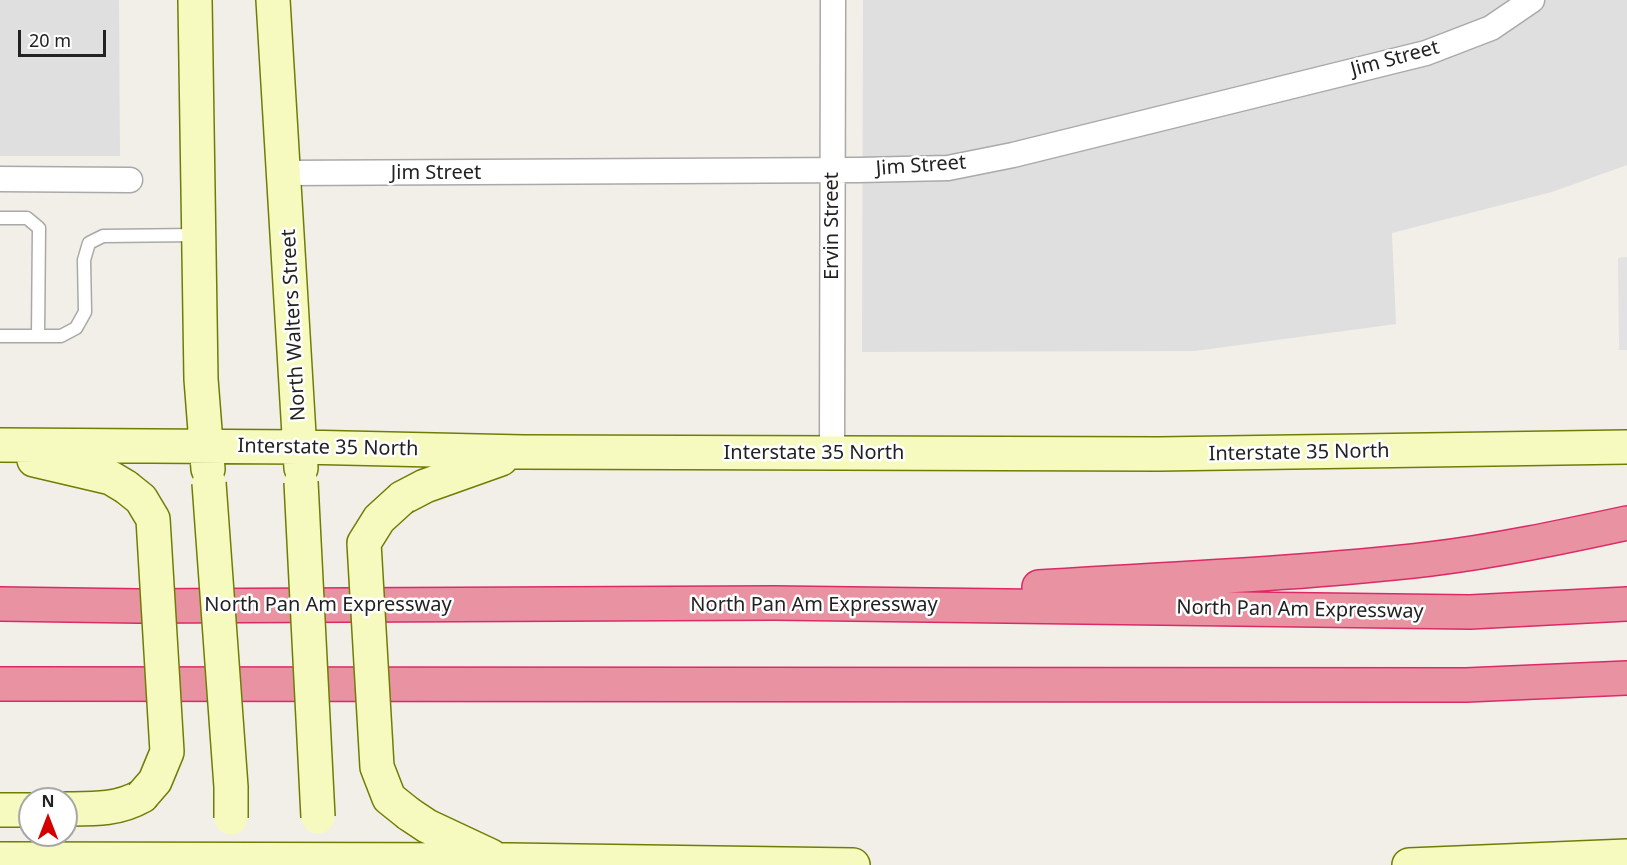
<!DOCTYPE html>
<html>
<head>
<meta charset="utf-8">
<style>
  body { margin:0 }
  #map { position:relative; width:1627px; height:865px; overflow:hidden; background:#f2efe9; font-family:"Noto Sans",sans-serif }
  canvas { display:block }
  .north { position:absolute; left:18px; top:787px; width:60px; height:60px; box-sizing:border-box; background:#fff; border:2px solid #a7a7a7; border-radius:50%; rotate:0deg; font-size:16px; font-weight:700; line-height:24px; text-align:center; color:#222 }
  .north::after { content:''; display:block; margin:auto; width:21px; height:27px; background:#d40000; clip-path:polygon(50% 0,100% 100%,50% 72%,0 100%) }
  .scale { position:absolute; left:18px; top:30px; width:88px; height:27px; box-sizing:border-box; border:3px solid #222; border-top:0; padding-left:8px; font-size:18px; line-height:21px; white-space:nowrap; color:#222; -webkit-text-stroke:4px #fff; paint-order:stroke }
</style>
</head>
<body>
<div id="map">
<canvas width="1627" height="865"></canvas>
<div class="north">N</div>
<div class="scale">20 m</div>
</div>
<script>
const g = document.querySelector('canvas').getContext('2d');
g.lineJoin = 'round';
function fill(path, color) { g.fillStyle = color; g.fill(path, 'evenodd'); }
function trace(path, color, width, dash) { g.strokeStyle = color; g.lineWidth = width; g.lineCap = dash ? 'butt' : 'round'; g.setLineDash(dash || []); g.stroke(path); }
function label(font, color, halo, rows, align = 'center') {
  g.font = font + ' "Noto Sans",sans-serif'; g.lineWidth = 5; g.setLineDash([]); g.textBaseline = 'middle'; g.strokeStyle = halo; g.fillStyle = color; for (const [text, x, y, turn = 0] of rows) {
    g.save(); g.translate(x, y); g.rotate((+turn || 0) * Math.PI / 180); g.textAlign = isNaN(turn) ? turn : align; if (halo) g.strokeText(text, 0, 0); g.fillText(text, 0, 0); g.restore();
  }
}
const residential = new Path2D(`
  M0,0H119L120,156H0Z
  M863,0H1627V165L1552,192L1392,233L1396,324L1195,351L862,352Z`);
const parking = new Path2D(`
  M1627,257V350H1619L1618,258Z`);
const lane = new Path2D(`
  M0,218H27L39,228L38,336
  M0,336H61L76,328L85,312L84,260L89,243L103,236L198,235`);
const street = new Path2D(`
  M285,173L859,170L948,168L1013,155L1426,53L1491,28L1532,0
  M0,179L130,180
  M832,452L833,0`);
const secondary = new Path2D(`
  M195,0L201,379L208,469
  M273,0L301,468
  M0,445L301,447L523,452L1159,454L1627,447
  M34,460L111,478L126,487
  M402,498L425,486L501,459
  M66,809C93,809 118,810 142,796
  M0,810H30
  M409,814L427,826L491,856
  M0,859L509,860L853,865
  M1409,865L1627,856`);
const highway = new Path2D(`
  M1039,587C1169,579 1300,574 1430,559C1496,551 1562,537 1627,523
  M0,604L139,606L774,603L1470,612L1627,604
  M0,684L1466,685L1627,678`);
const secondaryBridge = new Path2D(`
  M301,482L318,817
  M209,483L231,787V818
  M126,487L141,499L153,519L167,752L155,781L142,796
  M402,498L379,519L364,543L377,767L389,798L409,814`);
const streetNames = [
  ["Jim Street",1395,59,-15],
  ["Jim Street",921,166,-4],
  ["Jim Street",436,173],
  ["Ervin Street",832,226,-90],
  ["North Walters Street",294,325,-93],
  ["Interstate 35 North",328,448,1],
  ["Interstate 35 North",814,453],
  ["Interstate 35 North",1299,453,-1],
  ["North Pan Am Expressway",328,605],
  ["North Pan Am Expressway",814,605],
  ["North Pan Am Expressway",1300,610,1]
];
fill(residential, '#e0dfdf');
fill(parking, '#e2e2e2');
trace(lane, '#a9a9a9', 15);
trace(street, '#a9a9a9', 27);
trace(secondary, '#707d05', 36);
trace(highway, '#dc2a67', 36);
trace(lane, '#fff', 12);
trace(street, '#fff', 24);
trace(secondary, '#f7fabf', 33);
trace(highway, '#e892a2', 33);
trace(secondaryBridge, '#707d05', 36, []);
trace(secondaryBridge, '#f7fabf', 33);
label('20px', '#222', '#fff', streetNames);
</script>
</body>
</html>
